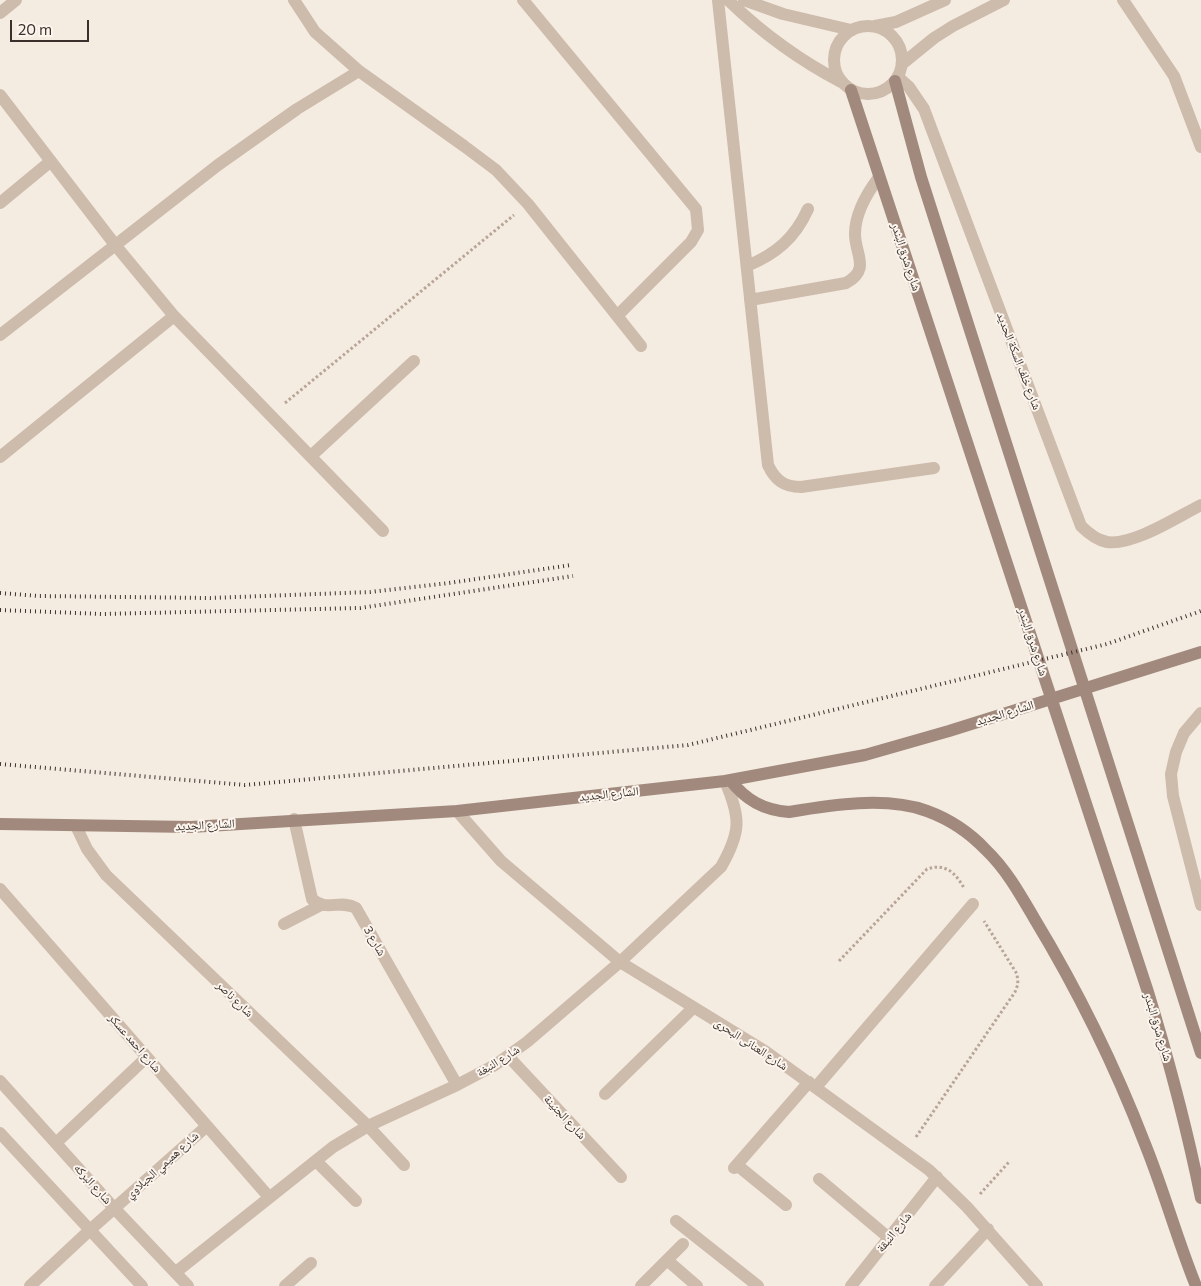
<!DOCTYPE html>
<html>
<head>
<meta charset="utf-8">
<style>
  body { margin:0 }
  #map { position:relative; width:1201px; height:1286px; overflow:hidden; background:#f4ebe1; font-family:Commissioner,sans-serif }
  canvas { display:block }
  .scale { position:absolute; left:10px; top:20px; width:79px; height:22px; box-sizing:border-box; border:2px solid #3b302b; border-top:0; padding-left:6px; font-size:15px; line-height:18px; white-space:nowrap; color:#3b302b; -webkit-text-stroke:4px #fbf5ee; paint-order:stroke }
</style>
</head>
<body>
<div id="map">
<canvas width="1201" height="1286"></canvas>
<div class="scale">20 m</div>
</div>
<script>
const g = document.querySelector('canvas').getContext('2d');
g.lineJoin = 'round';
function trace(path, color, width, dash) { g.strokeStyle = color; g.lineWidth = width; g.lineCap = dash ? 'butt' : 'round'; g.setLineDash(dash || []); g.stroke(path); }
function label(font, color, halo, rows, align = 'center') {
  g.font = font + ' Commissioner,"Noto Naskh Arabic",sans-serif'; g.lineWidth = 4; g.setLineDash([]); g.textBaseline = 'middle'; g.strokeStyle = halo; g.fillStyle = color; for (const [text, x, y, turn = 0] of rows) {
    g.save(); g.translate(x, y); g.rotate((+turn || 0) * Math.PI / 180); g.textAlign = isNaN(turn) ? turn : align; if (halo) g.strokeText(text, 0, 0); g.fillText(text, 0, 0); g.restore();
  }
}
const path = new Path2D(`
  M285,403L514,215
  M839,961L927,869C945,863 955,872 964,888
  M916,1137L1015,992L1018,984L1017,974L984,921
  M980,1194L1009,1162`);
const lane = new Path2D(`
  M718,0L768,465C775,480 784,487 801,487L934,468
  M747,266C776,254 795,238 808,209
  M750,300L846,283C871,269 855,255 855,234C855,213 867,193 879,177`);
const street = new Path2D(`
  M523,0L696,209L698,230L691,242L617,316
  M728,0C762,33 799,60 841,82
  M744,0L783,14L851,30
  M1123,0L1174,76L1201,147
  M0,13L16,0
  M834 60a34 34 0 1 1 68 0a34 34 0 1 1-68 0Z
  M875,26L896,22L945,0
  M902,64L934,38L953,26L1004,0
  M359,71L464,146L496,170L528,204L641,346
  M898,77L909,87L924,109L1081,526C1088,533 1096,540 1107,542C1133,546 1177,517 1201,505
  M0,95L116,246L174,316L383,531
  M0,203L51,161
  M0,335L218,165L297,109L359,71L315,32L294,0
  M311,456L414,361
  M0,457L174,316
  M1201,713L1184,733L1176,752L1171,774L1173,796L1201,905
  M457,811L501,861L620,962L765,1051L929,1170L967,1207L1037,1286
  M294,819L312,899C326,912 340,899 356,908L457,1085
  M76,826L87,849L106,875L368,1126L404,1165
  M0,889L269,1197
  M284,924L321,905
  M508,1056L621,1177
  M0,1081L114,1208L188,1286
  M816,1087L973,904
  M605,1094L693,1008
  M0,1133L142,1286
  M56,1143L147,1057
  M316,1161L356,1201
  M737,1165L786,1205
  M734,1168L809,1082
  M819,1179L889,1238
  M676,1221L758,1286
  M667,1260L697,1286
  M176,1272L333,1147L368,1126L457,1085L495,1065L527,1042L620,962L721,867C741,832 741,818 725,781
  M30,1286L91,1229L207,1126
  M285,1286L311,1263
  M641,1286L683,1244
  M851,1286L937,1177
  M935,1286L988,1229`);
const secondary = new Path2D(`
  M895,81L921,177L1201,1053
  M851,90L1148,992C1169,1061 1187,1128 1201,1198
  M730,780C746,800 763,810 789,812C831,805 886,796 927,811C949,819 970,833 986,850C1006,869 1020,894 1034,918C1077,989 1115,1066 1145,1144C1164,1191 1177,1239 1196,1286
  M0,824L191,827L457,811L725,781L865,755L949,731L1201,652`);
const rail = new Path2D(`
  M0,593L39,596L210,598L370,592L449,583L571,565
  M0,610L102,614L360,608L573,576
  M0,764L245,785L688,745L1107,644L1201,611`);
const streetNames = [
  ["شارع شرق البندر",906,257,72],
  ["شارع خلف السكة الحديد",1019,361,69],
  ["شارع شرق البندر",1033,642,72],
  ["الشارع الجديد",1005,713,-17],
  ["الشارع الجديد",609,794,-6],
  ["الشارع الجديد",205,825,-3],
  ["شارع 3",375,941,60],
  ["شارع ناصر",235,999,44],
  ["شارع شرق البندر",1158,1027,73],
  ["شارع احمد عسكر",135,1043,49],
  ["شارع العنانى البحرى",751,1044,33],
  ["شارع النبغة",498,1061,-32],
  ["شارع الجنينة",565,1117,47],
  ["شارع هميمي الجبلاوي",162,1165,-42],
  ["شارع البركه",93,1184,48],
  ["شارع النبقة",894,1232,-51]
];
trace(path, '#b9a596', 3, [2.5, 2.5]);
trace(lane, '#cdbbac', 12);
trace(street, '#cdbbac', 12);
trace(secondary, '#a18a7d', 12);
trace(rail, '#3b302b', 4, [1, 4]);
label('12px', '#3b302b', '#fbf5ee', streetNames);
</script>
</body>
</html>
